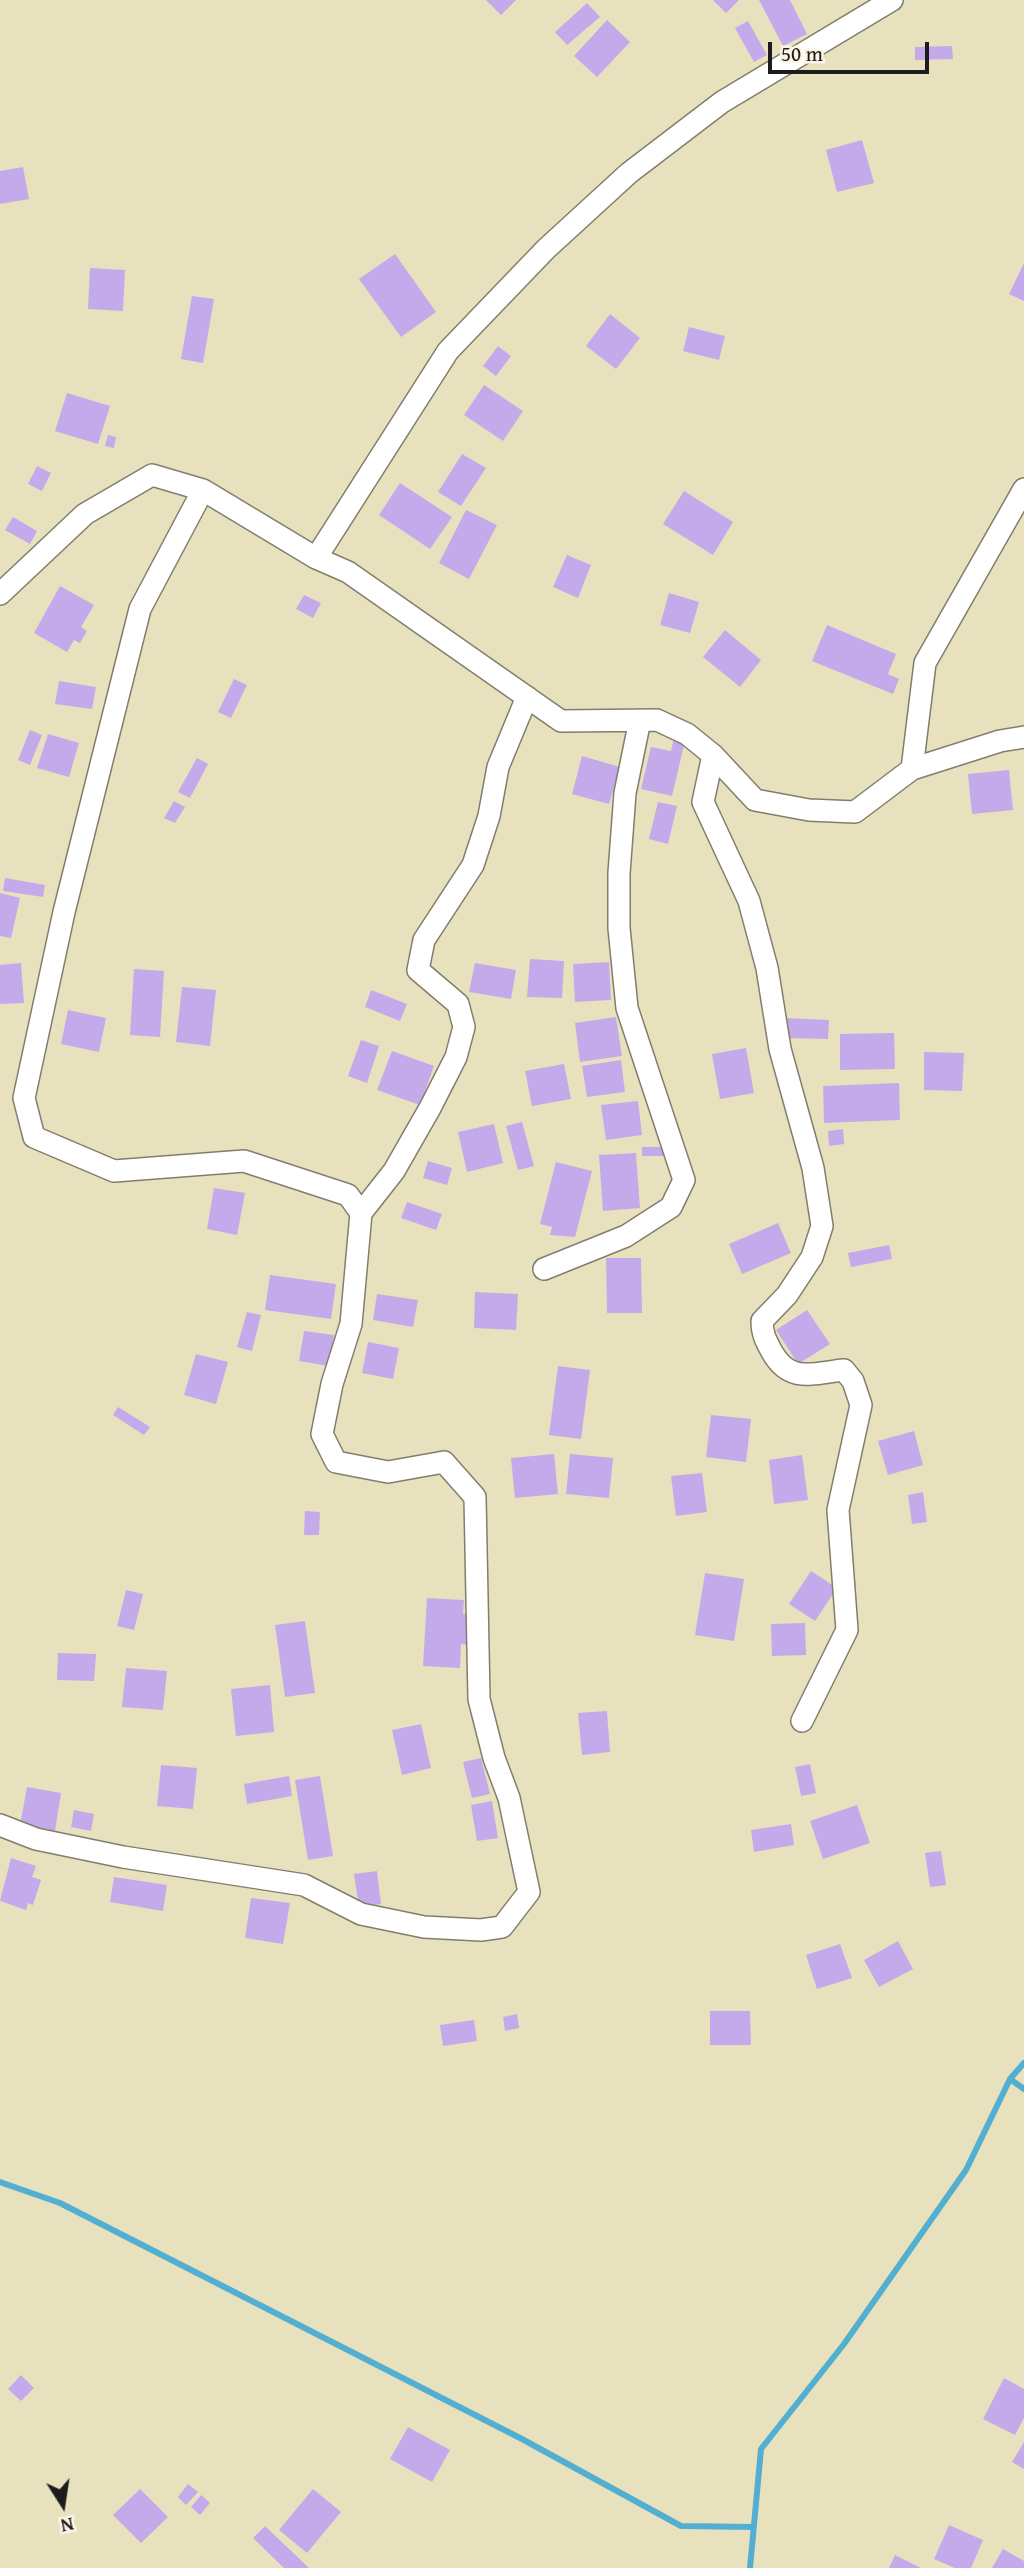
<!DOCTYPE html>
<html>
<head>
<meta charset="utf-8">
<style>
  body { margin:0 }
  #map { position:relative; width:1024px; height:2568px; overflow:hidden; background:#e8e1bd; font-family:"Gentium Book Plus",serif }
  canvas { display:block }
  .north { position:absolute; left:28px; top:2470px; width:70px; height:70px; -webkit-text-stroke:5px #fcf5e5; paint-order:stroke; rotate:168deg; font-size:19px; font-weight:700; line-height:28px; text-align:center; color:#1c1c1c }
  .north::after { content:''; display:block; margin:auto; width:24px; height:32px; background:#1c1c1c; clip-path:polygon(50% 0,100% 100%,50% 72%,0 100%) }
  .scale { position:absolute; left:768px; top:42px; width:161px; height:32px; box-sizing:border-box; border:4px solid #1c1c1c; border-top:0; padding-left:9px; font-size:21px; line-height:24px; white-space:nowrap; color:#1c1c1c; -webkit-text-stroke:5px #fcf5e5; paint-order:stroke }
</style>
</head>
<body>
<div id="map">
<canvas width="1024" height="2568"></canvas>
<div class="north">N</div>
<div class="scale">50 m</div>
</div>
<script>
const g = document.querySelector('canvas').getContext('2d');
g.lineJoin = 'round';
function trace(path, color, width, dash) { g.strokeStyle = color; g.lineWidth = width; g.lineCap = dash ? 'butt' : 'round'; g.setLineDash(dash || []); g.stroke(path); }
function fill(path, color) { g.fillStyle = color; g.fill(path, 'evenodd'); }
const stream = new Path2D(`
  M1010,2079L1024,2089
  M0,2182L60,2203L522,2439L681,2526L752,2527
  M750,2568L761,2449L844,2344L966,2170L1010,2079L1024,2063`);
const building = new Path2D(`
  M486,0H516L501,15Z
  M713,0H739L726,13Z
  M759,0H790L807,34L783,46Z
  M587,3L600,17L567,45L555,32Z
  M607,20L630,42L597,77L574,56Z
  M748,21L767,55L754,62L735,28Z
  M952,46L953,59L915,60V47Z
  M862,140L874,183L837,192L826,150Z
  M23,167L29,199L0,204V171Z
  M395,254L436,312L401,337L359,279Z
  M1024,263V301L1009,294Z
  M90,268L125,270L123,311L88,309Z
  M192,296L214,299L203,363L181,359Z
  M610,314L640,338L616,369L586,346Z
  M689,327L725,336L719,360L683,351Z
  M498,346L511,356L496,376L483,366Z
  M484,385L523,411L503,441L464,415Z
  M67,393L110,406L98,444L55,431Z
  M108,435L116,437L114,448L105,446Z
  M462,454L486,468L461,506L438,492Z
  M37,466L51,473L42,491L28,484Z
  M400,483L452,517L430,549L379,515Z
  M684,491L733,522L713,555L663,524Z
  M466,510L497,525L469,579L439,563Z
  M13,517L37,531L30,544L5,530Z
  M567,555L591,565L578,598L553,587Z
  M60,586L94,605L81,627L87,631L80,643L74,640L67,652L34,633Z
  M669,593L699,602L690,633L660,625Z
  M304,595L321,603L313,618L296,609Z
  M827,625L896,654L888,674L899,679L893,694L812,661Z
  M725,630L761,660L740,687L703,657Z
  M234,679L247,685L231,718L218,712Z
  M59,681L96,687L92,709L55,704Z
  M30,730L42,735L30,765L18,760Z
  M48,734L79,743L69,777L37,768Z
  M674,738L685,741L672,796L641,789L651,747L671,751Z
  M582,756L620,767L609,804L572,794Z
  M197,758L208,764L190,798L178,792Z
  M1009,770L1013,810L972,814L968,774Z
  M174,801L185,807L175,823L164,818Z
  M658,802L677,806L668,844L649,839Z
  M5,878L45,885L43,897L3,891Z
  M0,893L20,898L11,938L0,936Z
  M530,959L564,961L562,998L527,997Z
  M609,962L611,1000L575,1002L573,964Z
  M21,963L24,1003L0,1004V965Z
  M475,963L516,970L511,999L469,992Z
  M134,969L164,971L160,1037L130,1035Z
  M182,987L216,990L210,1046L176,1042Z
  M371,990L407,1004L400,1021L365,1007Z
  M68,1010L106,1018L99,1052L61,1044Z
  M616,1017L622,1056L580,1062L575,1023Z
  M784,1018L829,1020L828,1039L784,1038Z
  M894,1033L895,1069L840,1070V1034Z
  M361,1040L379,1046L367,1083L348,1076Z
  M746,1048L754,1093L720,1099L712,1054Z
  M392,1051L434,1066L420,1105L377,1090Z
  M924,1052L964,1053L962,1091L924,1090Z
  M621,1060L625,1092L587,1097L582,1066Z
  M564,1064L571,1099L532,1106L525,1071Z
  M899,1083L900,1120L824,1123L823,1086Z
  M638,1101L642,1135L606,1140L601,1105Z
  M522,1122L534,1166L518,1170L506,1126Z
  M494,1124L503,1163L467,1172L458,1132Z
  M843,1129L844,1144L829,1146L828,1131Z
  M642,1147H664V1156H642Z
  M636,1153L640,1208L603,1211L599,1155Z
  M428,1161L452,1168L447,1185L423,1178Z
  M556,1162L592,1171L575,1237L550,1235L552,1227L540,1224Z
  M214,1188L245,1193L237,1235L207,1229Z
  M407,1202L442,1214L436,1230L401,1218Z
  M778,1223L791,1253L742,1274L729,1244Z
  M889,1245L892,1259L851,1267L848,1253Z
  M606,1258H641L642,1313H607Z
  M270,1275L336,1284L331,1319L265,1310Z
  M475,1292L518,1294L516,1330L474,1328Z
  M377,1294L418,1300L413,1327L373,1320Z
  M807,1310L830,1344L798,1364L776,1330Z
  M247,1312L261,1315L252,1351L237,1347Z
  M304,1331L334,1335L329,1366L299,1361Z
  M368,1342L399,1348L393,1379L362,1373Z
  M196,1354L228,1362L216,1404L184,1395Z
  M558,1366L590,1370L581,1439L549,1435Z
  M118,1407L150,1427L144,1435L113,1415Z
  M711,1415L751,1419L746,1462L706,1457Z
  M914,1431L923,1465L888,1475L878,1441Z
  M554,1454L558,1494L515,1498L511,1458Z
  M570,1454L613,1458L609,1498L566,1494Z
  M802,1455L808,1500L774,1504L769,1460Z
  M702,1473L707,1512L676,1516L671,1476Z
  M923,1492L927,1522L912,1524L908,1495Z
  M305,1511L320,1512L319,1535H304Z
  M811,1571L837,1588L815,1621L789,1604Z
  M705,1573L744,1579L734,1641L695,1635Z
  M126,1590L143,1594L134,1630L117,1626Z
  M427,1598L464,1600L463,1614H470L468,1645L461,1644L460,1668L423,1666Z
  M305,1621L315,1693L285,1697L275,1625Z
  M805,1623L806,1655L772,1656L771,1624Z
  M58,1653L96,1654L94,1681L57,1680Z
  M126,1668L167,1671L163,1710L122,1707Z
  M270,1685L274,1732L236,1736L231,1689Z
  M607,1711L610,1752L582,1755L578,1713Z
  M421,1724L431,1768L402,1775L392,1730Z
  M481,1758L490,1794L472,1798L463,1762Z
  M810,1764L816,1793L801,1796L795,1767Z
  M161,1765L197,1768L193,1809L157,1806Z
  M289,1776L292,1796L247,1804L244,1784Z
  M320,1776L333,1856L308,1860L295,1780Z
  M27,1787L61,1793L55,1831L20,1825Z
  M492,1801L498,1838L477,1841L471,1805Z
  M857,1805L870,1843L823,1859L810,1821Z
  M74,1810L94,1814L91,1831L71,1827Z
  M791,1824L794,1845L754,1852L751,1830Z
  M941,1851L946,1885L930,1887L925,1853Z
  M11,1858L36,1866L32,1877L41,1880L33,1905L28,1903L26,1910L0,1901Z
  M377,1871L381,1904L359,1907L354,1874Z
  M114,1877L167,1885L163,1911L110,1902Z
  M251,1898L290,1903L283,1944L245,1938Z
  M898,1941L913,1969L879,1987L864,1960Z
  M840,1944L852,1978L817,1989L806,1955Z
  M710,2011H750L751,2045H710Z
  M517,2014L519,2028L505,2031L503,2017Z
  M474,2020L477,2041L443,2046L440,2025Z
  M21,2375L34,2388L21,2401L8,2389Z
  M1004,2378L1024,2389V2418L1015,2435L983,2419Z
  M408,2427L450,2450L432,2482L390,2459Z
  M1024,2442V2469L1012,2462Z
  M188,2484L198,2492L186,2505L178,2497Z
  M140,2489L168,2517L141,2543L113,2515Z
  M313,2489L341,2512L307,2553L279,2530Z
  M201,2495L210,2503L200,2515L191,2507Z
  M949,2525L983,2540L971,2568H955L934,2559Z
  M265,2526L309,2568H284L253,2538Z
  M1003,2549L1024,2561V2568H992Z
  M895,2555L921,2568H889Z`);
const minor = new Path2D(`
  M316,558L448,351L546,249L629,173L722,102L892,0
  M0,594L85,514L152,475L203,490L316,558L348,572L561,721L657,720L687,734L713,755L755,800L809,810L855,812L912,769L1000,741L1024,737
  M713,755L703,802L749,901L767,968L780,1049L813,1168L822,1226L812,1257L787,1295L762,1321C762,1334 766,1341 772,1352C790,1384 813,1373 844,1370L853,1381L861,1405L838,1510L847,1630L802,1721
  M912,769L925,663L1024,489
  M361,1213L394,1171L430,1108L456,1057L464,1027L458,1004L418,970L424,940L473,865L489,816L498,767L527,697
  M544,1269L626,1236L671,1207L684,1180L627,1008L619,928V873L625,793L640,720
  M0,1825L36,1839L123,1857L304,1885L361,1914L424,1927L481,1930L502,1927L529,1892L509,1798L494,1758L479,1699L475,1497L444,1462L388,1472L336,1462L322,1434L332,1384L351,1324L361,1213L348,1195L244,1161L114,1171L34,1137L24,1098L64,912L140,609L203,490`);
trace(stream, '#53afd1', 6);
fill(building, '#c5aaeb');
trace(minor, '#827e6c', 24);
trace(minor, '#fff', 21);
</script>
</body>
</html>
